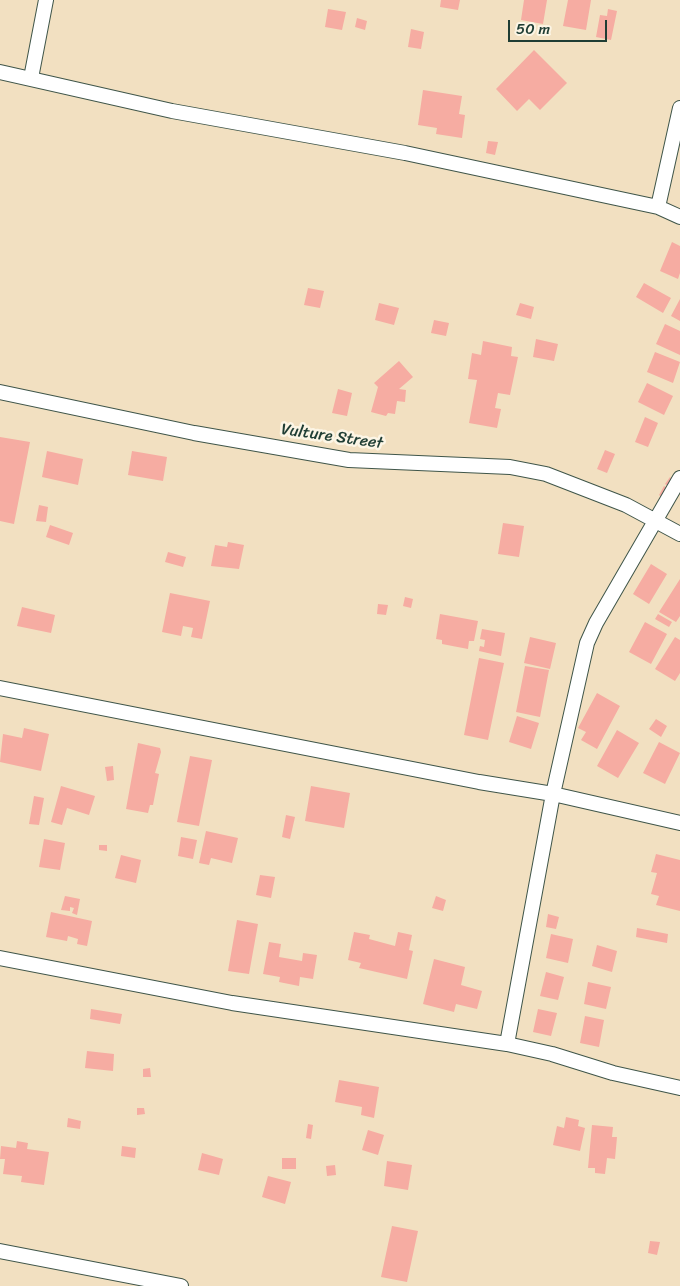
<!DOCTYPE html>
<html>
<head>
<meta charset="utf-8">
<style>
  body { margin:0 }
  #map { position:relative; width:680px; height:1286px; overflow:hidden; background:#f2e0c1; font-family:Sriracha,sans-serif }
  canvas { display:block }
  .scale { position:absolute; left:508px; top:20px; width:99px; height:22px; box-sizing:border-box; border:2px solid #1f3d34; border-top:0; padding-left:6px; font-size:15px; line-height:18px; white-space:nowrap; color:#1f3d34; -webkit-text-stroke:4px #fcf5e5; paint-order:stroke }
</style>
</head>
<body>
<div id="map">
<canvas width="680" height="1286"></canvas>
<div class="scale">50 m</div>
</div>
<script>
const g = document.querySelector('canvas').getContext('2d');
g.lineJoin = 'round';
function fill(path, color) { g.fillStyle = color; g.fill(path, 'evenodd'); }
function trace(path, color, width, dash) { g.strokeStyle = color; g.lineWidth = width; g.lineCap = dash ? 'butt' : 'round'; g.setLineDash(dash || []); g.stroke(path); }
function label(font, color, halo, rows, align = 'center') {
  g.font = font + ' Sriracha,sans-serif'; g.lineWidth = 5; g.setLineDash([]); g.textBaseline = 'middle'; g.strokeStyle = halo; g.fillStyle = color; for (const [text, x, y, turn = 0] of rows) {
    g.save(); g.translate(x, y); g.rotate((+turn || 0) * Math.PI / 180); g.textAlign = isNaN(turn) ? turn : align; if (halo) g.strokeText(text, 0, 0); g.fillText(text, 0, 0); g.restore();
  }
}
const building = new Path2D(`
  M441,0H460L458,10L440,7Z
  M524,0H547L543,24L521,20Z
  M568,0H591L586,30L563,26Z
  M328,9L346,12L342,30L325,27Z
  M608,9L617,11L611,40L596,37L600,15L607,16Z
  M357,18L367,21L365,30L355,27Z
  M411,29L424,32L421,49L408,47Z
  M534,50L567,83L540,110L529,99L517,111L496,89Z
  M423,90L462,96L459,114L465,115L462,138L436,134L437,128L418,125Z
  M488,141L498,142L495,155L486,153Z
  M672,242L680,246V273L678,279L660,271Z
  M644,283L671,298L663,313L636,297Z
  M308,288L324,291L320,308L304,305Z
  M680,299V321L671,316Z
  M379,303L399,308L394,325L375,320Z
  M520,303L534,307L531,319L516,315Z
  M434,320L449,323L446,336L431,333Z
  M665,324L680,331V355L656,344Z
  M536,339L558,344L554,361L533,357Z
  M483,341L512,347L511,356L518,357L510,395L498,393L495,408L501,409L497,428L469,423L477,380L468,379L472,353L481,355Z
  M655,352L680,362L673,383L647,372Z
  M399,361L413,377L399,389L406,390L405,402L397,401L395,414L388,413L386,416L371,412L378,387L374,383Z
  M647,383L673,396L664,415L638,402Z
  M338,389L352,393L347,416L332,413Z
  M645,417L658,423L648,447L635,442Z
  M0,437L30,442L14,524L0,521Z
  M605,450L615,454L607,473L597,469Z
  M47,451L83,459L78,485L42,477Z
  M132,451L167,457L163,481L128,475Z
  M670,477L673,480L668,486L665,484Z
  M664,486L669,489L663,498L659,495Z
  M39,505L48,507L46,522L36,521Z
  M503,523L524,526L519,557L498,554Z
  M50,525L73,533L69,545L46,537Z
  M228,542L244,545L239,569L211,566L215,545L227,547Z
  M168,552L186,557L183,567L165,562Z
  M651,564L667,574L649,604L633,594Z
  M680,579V616L676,622L659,612Z
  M170,593L210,601L202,639L191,637L193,628L183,626L181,636L162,632Z
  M405,597L413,599L411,608L403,606Z
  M378,604L388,605L386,615L377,614Z
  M22,607L55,615L51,633L17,626Z
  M440,614L478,621L474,641H469L468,649L442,644V640L436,639Z
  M658,614L672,622L669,627L655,619Z
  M645,622L667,634L651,664L629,652Z
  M482,629L505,633L501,656L479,651L480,646L484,647L485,640L480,639Z
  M530,637L556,643L550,669L524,663Z
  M675,637L680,640V673L675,681L655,669Z
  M479,658L504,663L488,740L464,735Z
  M525,666L549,670L540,717L516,712Z
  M597,693L620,706L597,749L581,740L586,732L578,728Z
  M517,716L539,723L531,749L509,742Z
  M656,719L667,726L661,737L649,729Z
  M24,728L49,734L41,771L0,762L3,734L22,738Z
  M617,730L639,743L618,778L597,766Z
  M659,742L680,753L665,784L643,773Z
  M138,743L160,748L161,752L155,773L159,774L153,805H150L148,813L126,809Z
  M190,756L212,760L199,826L177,822Z
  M113,766L114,780L107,781L105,767Z
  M61,786L95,796L89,815L67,808L62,825L51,822Z
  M311,786L350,793L344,828L305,821Z
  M34,796L44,798L39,825L29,824Z
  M286,815L295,817L290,839L282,837Z
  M206,831L238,838L232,863L211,858L209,865L199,863Z
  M181,837L197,840L193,859L178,856Z
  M44,839L65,843L60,870L39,867Z
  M99,845H107V851L99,850Z
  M656,854L680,860V911L656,905L659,896L651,894L657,873L651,872Z
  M121,855L141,860L136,883L115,878Z
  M260,875L275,877L271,898L256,895Z
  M65,896L80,899L77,915L72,913L74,908L70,907V911L61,910Z
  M436,896L446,900L443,911L432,908Z
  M51,912L92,921L87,946L77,944L78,939L68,936L67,941L46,937Z
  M548,914L559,917L556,929L546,927Z
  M237,920L258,924L249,974L228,971Z
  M637,928L668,934L667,943L636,937Z
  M354,932L370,935L369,939L395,946L398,932L412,935L409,950L413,951L407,979L359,968L361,963L348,960Z
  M551,934L573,939L568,963L546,958Z
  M269,942L281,944L279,957L302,961L303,953L317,955L313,979L300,977L299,986L279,982L280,977L263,974Z
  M597,945L617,951L612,972L592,966Z
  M434,959L465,967L461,985L482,991L477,1009L456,1004L454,1012L423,1004Z
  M546,972L564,977L558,1000L540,996Z
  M588,982L611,987L606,1009L584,1004Z
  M91,1009L122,1014L120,1024L90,1019Z
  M538,1009L557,1013L551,1036L533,1032Z
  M585,1016L604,1020L599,1047L580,1043Z
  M87,1051L114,1054L113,1071L85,1068Z
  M150,1068L151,1077H143V1069Z
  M339,1080L379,1087L374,1118L361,1115L362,1107L335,1102Z
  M137,1108H144L145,1114L137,1115Z
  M566,1117L579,1120L578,1126L585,1128L580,1151L553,1145L557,1126L564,1128Z
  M68,1118L81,1121L80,1129L67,1127Z
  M308,1124L313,1125L311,1139L306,1138Z
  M592,1125L613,1127L612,1137H617L615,1159L607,1158L605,1174L595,1173V1168H588Z
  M368,1130L384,1135L378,1155L362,1150Z
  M17,1141L28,1143L27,1149L49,1152L44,1185L21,1182L22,1176L3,1174L5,1159H0L1,1146L16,1148Z
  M122,1146L136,1148L135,1158L121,1156Z
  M202,1153L223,1159L219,1175L198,1170Z
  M282,1158H296V1169H282Z
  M387,1161L412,1165L408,1190L384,1186Z
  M335,1165L336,1175L327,1176L326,1166Z
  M268,1176L291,1182L285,1204L262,1197Z
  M392,1226L418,1231L407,1282L381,1277Z
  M650,1241L660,1242L657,1255L648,1253Z`);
const street = new Path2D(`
  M0,72L172,111L405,153L658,207L680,217
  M31,78L46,0
  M658,207L680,108
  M0,392L194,433L349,460L510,467L546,474L626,505L680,534
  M0,688L479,782L553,794L680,823
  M0,958L232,1003L507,1044L552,1054L613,1073L680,1088
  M507,1044L553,794L587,643L596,623L680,478
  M0,1251L181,1286`);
const streetNames = [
  ["Vulture Street",332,437,8]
];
fill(building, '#f6aca2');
trace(street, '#3f5549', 16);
trace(street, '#fff', 14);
label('16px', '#1f3d34', '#fcf5e5', streetNames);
</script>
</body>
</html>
